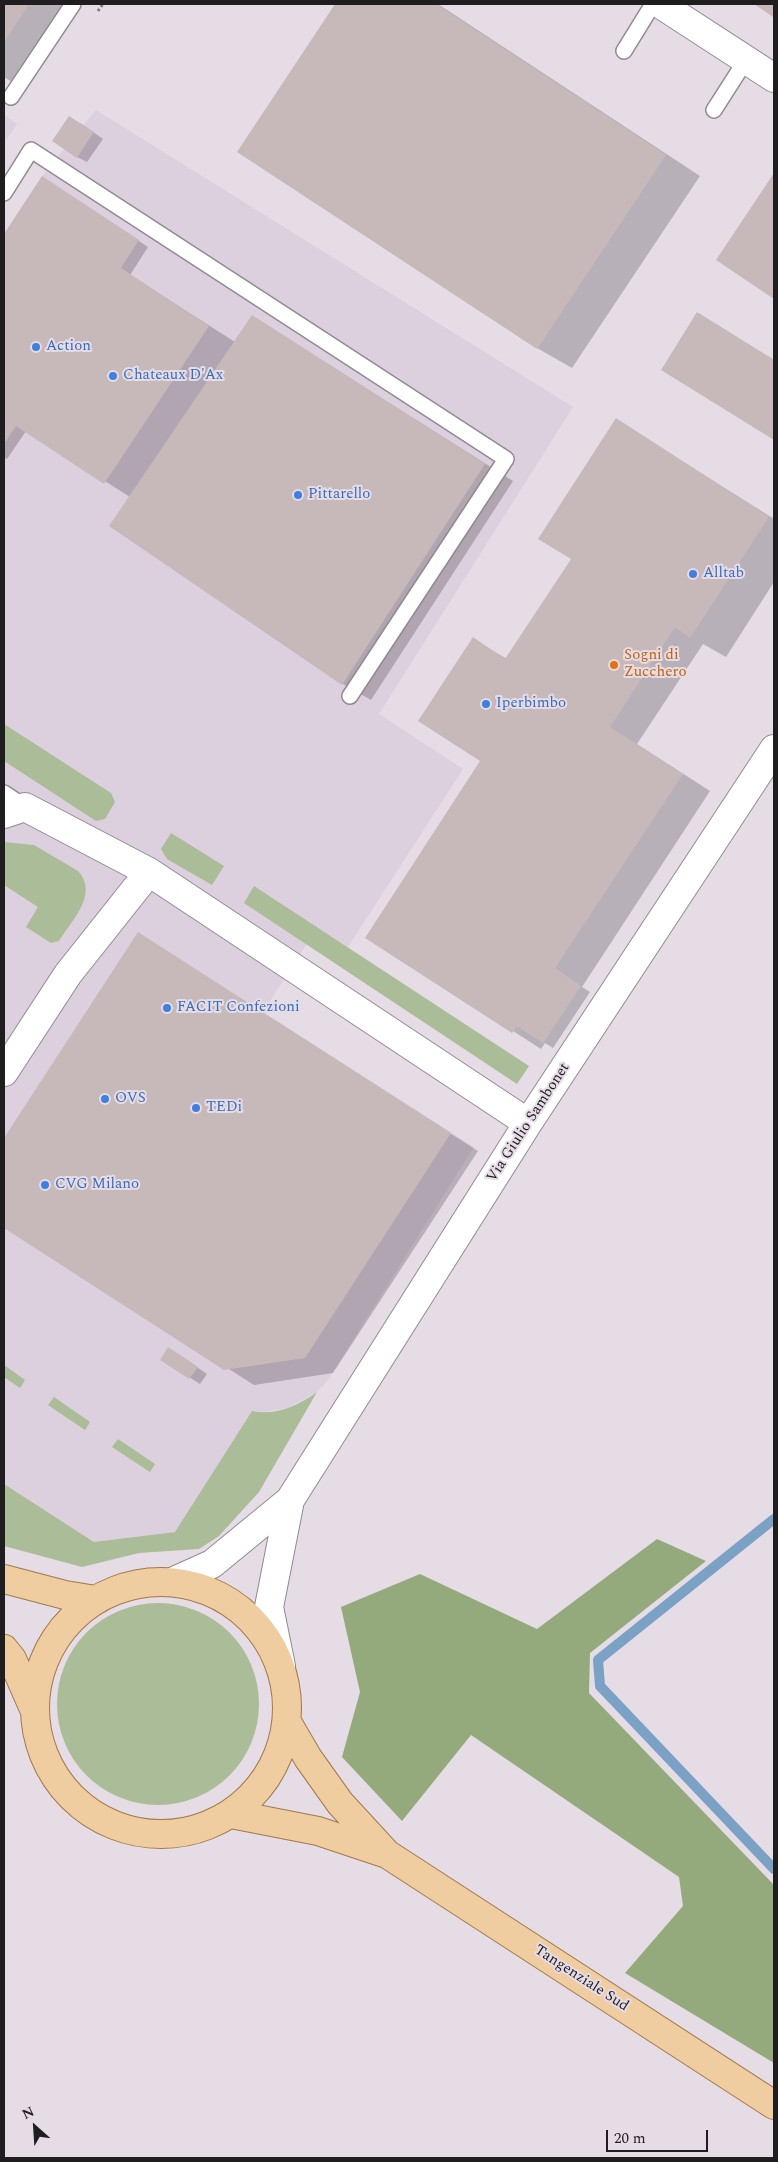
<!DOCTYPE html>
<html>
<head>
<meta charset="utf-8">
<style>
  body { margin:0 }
  #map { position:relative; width:778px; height:2162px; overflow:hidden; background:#e5dce6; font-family:Spectral,serif }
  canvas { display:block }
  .frame { position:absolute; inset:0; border:5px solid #201d20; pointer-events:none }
  .north { position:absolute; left:10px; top:2102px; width:50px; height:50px; -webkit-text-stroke:4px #e5dce6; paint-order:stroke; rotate:334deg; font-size:14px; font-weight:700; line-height:20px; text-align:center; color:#201d20 }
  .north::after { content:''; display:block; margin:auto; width:18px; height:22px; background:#201d20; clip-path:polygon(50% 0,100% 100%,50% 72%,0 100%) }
  .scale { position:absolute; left:606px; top:2130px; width:102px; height:22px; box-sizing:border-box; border:2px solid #201d20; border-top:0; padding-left:6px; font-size:15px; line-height:18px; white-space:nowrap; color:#201d20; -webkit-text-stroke:4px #e5dce6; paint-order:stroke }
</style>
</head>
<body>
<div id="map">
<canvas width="778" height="2162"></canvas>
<div class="frame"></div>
<div class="north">N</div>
<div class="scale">20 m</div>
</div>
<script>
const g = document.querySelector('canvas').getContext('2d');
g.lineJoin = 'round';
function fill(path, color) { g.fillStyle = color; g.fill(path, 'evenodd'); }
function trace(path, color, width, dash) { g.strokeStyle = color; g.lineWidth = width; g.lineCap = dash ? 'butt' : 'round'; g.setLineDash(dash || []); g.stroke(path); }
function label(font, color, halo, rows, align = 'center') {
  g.font = font + ' Spectral,serif'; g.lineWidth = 4; g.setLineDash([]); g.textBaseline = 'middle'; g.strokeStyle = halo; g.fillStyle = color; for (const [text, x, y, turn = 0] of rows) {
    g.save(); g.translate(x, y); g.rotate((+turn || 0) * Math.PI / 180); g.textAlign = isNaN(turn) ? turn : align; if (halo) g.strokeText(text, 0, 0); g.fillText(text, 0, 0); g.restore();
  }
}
const built = new Path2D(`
  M96,110L573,407L379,714L463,769L348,947L317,928L263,1012L474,1147L328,1380L317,1392L288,1408L265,1412L252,1411L176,1532L94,1542L4,1484V234L42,176Z
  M4,115L17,124L4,143Z`);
const green = new Path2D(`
  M4,724L111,793L115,802L105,819L96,821L4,761Z
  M171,833L224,866L212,885L167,859L161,849Z
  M4,842L34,845L78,871C99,894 72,920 59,941L51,943L26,927L38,907L4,885Z
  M254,886L529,1066L517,1084L244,903Z
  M4,1365L25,1380L20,1388L4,1377Z
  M317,1392L259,1492L219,1536L199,1549L139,1553L82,1567L4,1546V1484L94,1542L175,1532L252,1411C275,1416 298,1406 317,1392Z
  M54,1397L90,1422L85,1430L48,1405Z
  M118,1439L155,1464L150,1472L112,1447Z
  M57 1704a101 101 0 1 1 202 0a101 101 0 1 1-202 0Z`);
const forest = new Path2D(`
  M657,1539L706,1561L590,1653L589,1693L774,1885V2063L625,1973L683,1906L679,1877L471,1735L402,1821L342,1757L360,1692L341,1607L420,1574L537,1629Z`);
const shadow = new Path2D(`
  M4,4H68L15,84L4,77Z
  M337,4H438L700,176L572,368L537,348L239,152Z
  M80,123L103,139L87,162L77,157Z
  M774,175V298L718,260Z
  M43,178L148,247L130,275L235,342L253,317L513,481L371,700L343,684L130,497L26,431L7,459L4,457V236Z
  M698,313L774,360V439L663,369Z
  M617,420L774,519V582L726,657L703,644L637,744L710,791L582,987L590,992L553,1048L545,1043L541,1049L367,937L482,761L473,639L507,659L572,560Z
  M138,934L478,1151L333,1373L254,1385L4,1226V1141Z
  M178,1354L207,1374L200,1384L162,1360Z`);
const stream = new Path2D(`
  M774,1519L598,1660L600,1686L774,1869`);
const building = new Path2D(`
  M4,4H29L4,42Z
  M335,4H436L666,155L537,349L237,152Z
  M754,4H774V15L773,17Z
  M69,116L94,132L77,158L52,141Z
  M774,173V299L716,260Z
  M42,176L139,240L121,268L209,326L104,484L16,426L4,444V234Z
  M697,312L774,360V440L661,370Z
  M252,315L485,464L342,685L109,526Z
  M616,418L769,517L690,638L675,627L610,727L683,774L555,968L581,986L543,1043L517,1026L512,1033L365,938L480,761L418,721L473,637L505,659L571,559L538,539Z
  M138,932L451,1133L305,1358L224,1370L4,1228V1138Z
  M168,1347L198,1367L189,1379L160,1360Z`);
const path = new Path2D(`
  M98,11L103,4`);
const lane = new Path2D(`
  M624,51L653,4
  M11,97L73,4
  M714,110L746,60
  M4,193L31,150L506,459L350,696
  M4,793L25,807`);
const street = new Path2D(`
  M660,4L774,78
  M4,814L25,807L149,872L528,1123
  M4,1072L68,974L149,872
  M172,1582L212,1564L290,1500L528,1123L774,749
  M281,1666L269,1607L290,1500`);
const primary = new Path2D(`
  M4,1579L65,1595L96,1600
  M35 1708a126 126 0 1 1 252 0a126 126 0 1 1-252 0Z
  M4,1649L12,1659L34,1709
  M287,1722L308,1758L340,1803L386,1853
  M231,1814L318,1831L387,1854L774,2105`);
const markers = [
  [36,347,5,"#3f7fe0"],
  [113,376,5,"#3f7fe0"],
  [298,495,5,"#3f7fe0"],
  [693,574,5,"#3f7fe0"],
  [614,665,5,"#e8710a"],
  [486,704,5,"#3f7fe0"],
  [167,1008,5,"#3f7fe0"],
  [105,1099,5,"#3f7fe0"],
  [196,1108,5,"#3f7fe0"],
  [45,1185,5,"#3f7fe0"]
];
const shopNames = [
  ["Action",46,347],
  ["Chateaux D'Ax",123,376],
  ["Pittarello",308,495],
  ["Alltab",703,574],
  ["Iperbimbo",496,704],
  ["FACIT Confezioni",177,1008],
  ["OVS",115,1099],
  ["TEDi",206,1108],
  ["CVG Milano",55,1185]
];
const foodNames = [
  ["Sogni di",624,656],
  ["Zucchero",624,673]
];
const streetNames = [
  ["Via Giulio Sambonet",529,1123,-57],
  ["Tangenziale Sud",581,1979,33]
];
fill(built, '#dccfde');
fill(green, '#abbc98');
fill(forest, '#94aa7d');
fill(shadow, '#0003');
trace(stream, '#7ba1c5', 10);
fill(building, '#c7b9b9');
trace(lane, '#928a93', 18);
trace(street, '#928a93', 30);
trace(primary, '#a1794c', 30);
trace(path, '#837d84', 3, [2.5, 2.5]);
trace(lane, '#fff', 15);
trace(street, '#fff', 28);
trace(primary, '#f0cca1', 28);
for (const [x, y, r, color] of markers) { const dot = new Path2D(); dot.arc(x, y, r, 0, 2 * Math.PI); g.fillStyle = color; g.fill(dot); trace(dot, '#e5dce6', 2); }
label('15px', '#366cbe', '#e5dce6', shopNames, 'left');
label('15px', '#c56008', '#e5dce6', foodNames, 'left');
label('15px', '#201d20', '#e5dce6', streetNames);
</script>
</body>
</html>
